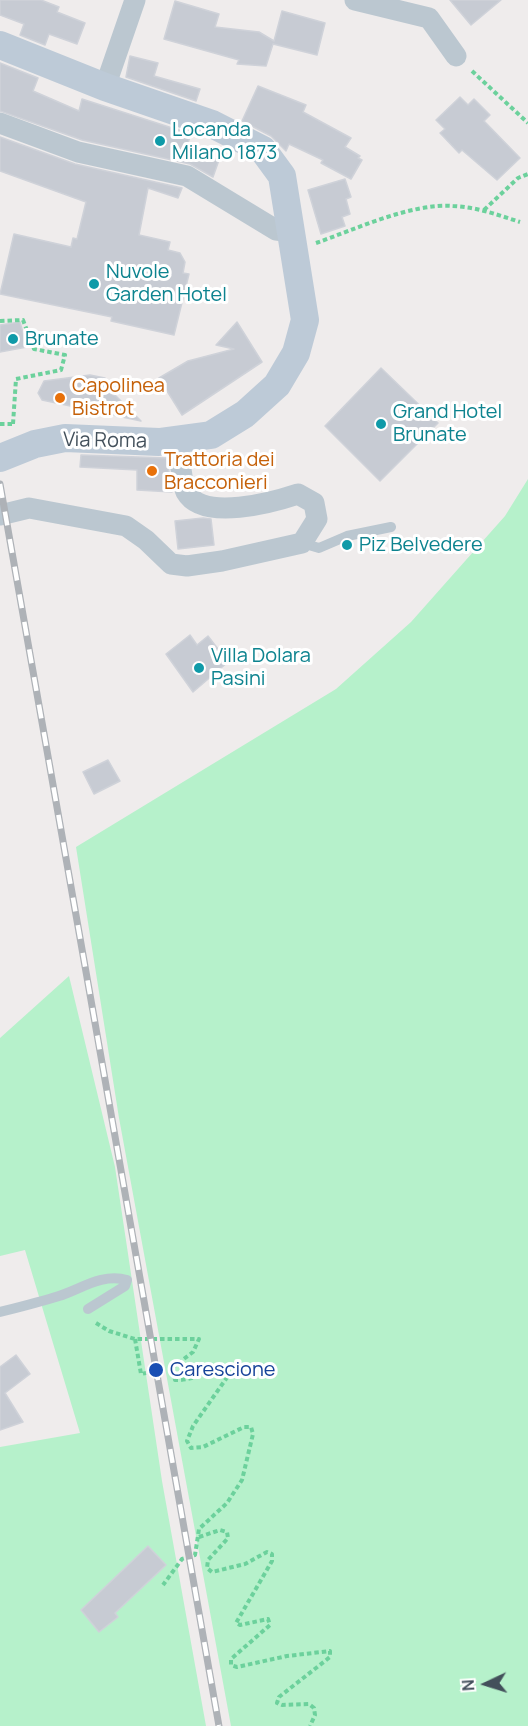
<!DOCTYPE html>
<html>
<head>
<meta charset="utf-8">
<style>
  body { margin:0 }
  #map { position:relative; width:528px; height:1726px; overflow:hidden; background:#efecec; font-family:Manrope,sans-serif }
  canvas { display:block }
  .north { position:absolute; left:456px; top:1654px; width:60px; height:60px; -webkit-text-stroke:4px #fff; paint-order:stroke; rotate:266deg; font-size:16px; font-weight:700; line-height:24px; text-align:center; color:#43505b }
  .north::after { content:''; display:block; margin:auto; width:21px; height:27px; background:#43505b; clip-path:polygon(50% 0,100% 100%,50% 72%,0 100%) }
</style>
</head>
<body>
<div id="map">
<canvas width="528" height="1726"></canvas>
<div class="north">N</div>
</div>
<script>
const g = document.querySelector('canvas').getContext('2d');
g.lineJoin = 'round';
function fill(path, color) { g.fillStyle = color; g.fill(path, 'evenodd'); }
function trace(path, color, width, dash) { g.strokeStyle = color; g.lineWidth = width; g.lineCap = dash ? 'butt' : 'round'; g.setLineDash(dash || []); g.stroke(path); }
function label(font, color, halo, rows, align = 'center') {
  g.font = font + ' Manrope,sans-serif'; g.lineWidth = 6; g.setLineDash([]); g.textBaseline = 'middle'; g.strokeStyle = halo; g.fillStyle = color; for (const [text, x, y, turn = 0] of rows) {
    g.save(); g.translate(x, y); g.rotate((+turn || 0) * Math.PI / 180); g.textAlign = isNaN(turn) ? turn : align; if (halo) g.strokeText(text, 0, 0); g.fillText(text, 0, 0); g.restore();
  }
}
const green = new Path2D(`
  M528,479V1726H231L119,1118L76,847L336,689L411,622L505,516Z
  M69,976L115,1167L162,1481L206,1726H0V1447L80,1433L25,1250L0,1256V1038Z`);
const building = new Path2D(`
  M0,0H41L59,7L57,12L85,23L77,44L49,34L45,45L20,35L24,24L0,15Z
  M450,0H501L471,25Z
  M175,1L219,14L215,27L259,32L274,41L282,11L325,23L317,55L273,44L266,66L237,64L239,60L164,39Z
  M130,56L158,63L154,76L200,89L196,101L126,77Z
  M0,63L38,78L33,91L79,111L82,99L191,134L186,149L219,160L213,177L190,164L82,140L0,111Z
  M258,86L306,105L303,112L351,138L345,147L360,156L358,158L362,160L351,179L321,163L323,160L289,144L286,151L271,136L242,121Z
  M460,97L468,105L474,99L490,115L484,121L520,158L497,180L462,150L459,153L440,133L445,129L436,120Z
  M0,137L75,164L182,188L178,198L148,188L139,235L170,242L168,250L180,253L185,262L183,273L189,274L174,335L111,321L112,317L0,294L14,234L71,247L73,238L77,239L86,202L0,171Z
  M345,179L351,197L346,199L350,214L342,217L345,226L321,234L308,190Z
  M20,322L27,347L0,352V325Z
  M237,322L262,362L182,415L159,378L188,361L234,349L216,345Z
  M381,368L438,423L380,481L325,426Z
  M90,375L105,378L102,390L116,396L141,421L42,400L38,393L44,381Z
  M81,455L167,458L172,492L137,490V470L80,467Z
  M203,518L211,519L214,545L178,549L175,521Z
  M190,635L197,645L208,636L228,662L193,692L166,654Z
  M108,760L120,781L94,794L83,772Z
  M16,1355L30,1374L5,1393L23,1422L0,1430V1367Z
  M148,1546L166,1565L115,1613L118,1617L99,1632L81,1610Z`);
const path = new Path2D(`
  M472,71L528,123
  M484,210L518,178L528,174
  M316,243C356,229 411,203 453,206C477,207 498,215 520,222
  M0,321L23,320L34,349L65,355L61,370L16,379L13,424
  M0,424H14
  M96,1323L109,1331L135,1339H199L193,1352L173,1367L175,1380C189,1381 209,1372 225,1370L228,1376L193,1426L187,1441L191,1448L203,1447L244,1427H251L253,1434L242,1480L227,1503L199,1529L195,1555L182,1559L163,1585
  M135,1339L141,1374L146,1373
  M199,1537L220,1530L227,1532L228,1538L208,1560L207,1568L212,1572L245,1564L267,1552L272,1554V1561L236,1623L240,1625L268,1619L270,1625L231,1659V1665L237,1667L287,1656L330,1651V1657L279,1697L277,1703L282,1705L309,1704L314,1708L315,1715L310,1726`);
const lane = new Path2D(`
  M302,543L319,548L347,536L391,527
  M0,1312C20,1307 40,1302 59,1296C81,1289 102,1273 127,1280L125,1286L88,1309`);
const street = new Path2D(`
  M355,0L429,18L456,56
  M105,87L135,0
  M0,123L78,152L187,176L276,230L292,232
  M0,515L29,508L126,526L146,540L171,564L187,566L222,561L302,543L317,519L314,503L298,494C274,502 203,522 186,492C181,482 180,453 177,441`);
const secondary = new Path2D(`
  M0,45L105,87L212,124L263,150L282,176L305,320L296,353L277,385L245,414L211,435L159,442L65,438L35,444L0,458`);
const rail = new Path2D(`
  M0,484L219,1726`);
const markers = [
  [160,141,6,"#0f9aa8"],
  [94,284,6,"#0f9aa8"],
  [13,339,6,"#0f9aa8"],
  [60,398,6,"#e8710a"],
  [381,424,6,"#0f9aa8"],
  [152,471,6,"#e8710a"],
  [347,545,6,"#0f9aa8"],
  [199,668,6,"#0f9aa8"],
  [156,1370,8,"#1a4fb4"]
];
const cultureNames = [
  ["Locanda",172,130],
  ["Milano 1873",172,153],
  ["Nuvole",106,272],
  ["Garden Hotel",106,295],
  ["Brunate",25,339],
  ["Grand Hotel",393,412],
  ["Brunate",393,435],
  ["Piz Belvedere",359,545],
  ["Villa Dolara",211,656],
  ["Pasini",211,679]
];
const foodNames = [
  ["Capolinea",72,386],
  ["Bistrot",72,409],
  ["Trattoria dei",164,460],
  ["Bracconieri",164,483]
];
const streetNames = [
  ["Via Roma",105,441,1]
];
const transitNames = [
  ["Carescione",170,1370]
];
fill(green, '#b6f1cb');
fill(building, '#c7cbd3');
trace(building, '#cfd2d9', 1.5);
trace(path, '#6cd19c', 4, [4.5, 3]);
trace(lane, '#bbc7d0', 10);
trace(street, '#bbc7d0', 21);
trace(secondary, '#bdcad7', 28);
trace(rail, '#aeb2b7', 7);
trace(rail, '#fff', 4.5, [14]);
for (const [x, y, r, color] of markers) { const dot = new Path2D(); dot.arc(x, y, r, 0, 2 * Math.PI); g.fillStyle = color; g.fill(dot); trace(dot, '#fff', 2); }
label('20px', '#0d838f', '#fff', cultureNames, 'left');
label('20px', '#c56008', '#fff', foodNames, 'left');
label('20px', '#43505b', '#fff', streetNames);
label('20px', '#164399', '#fff', transitNames, 'left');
</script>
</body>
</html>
